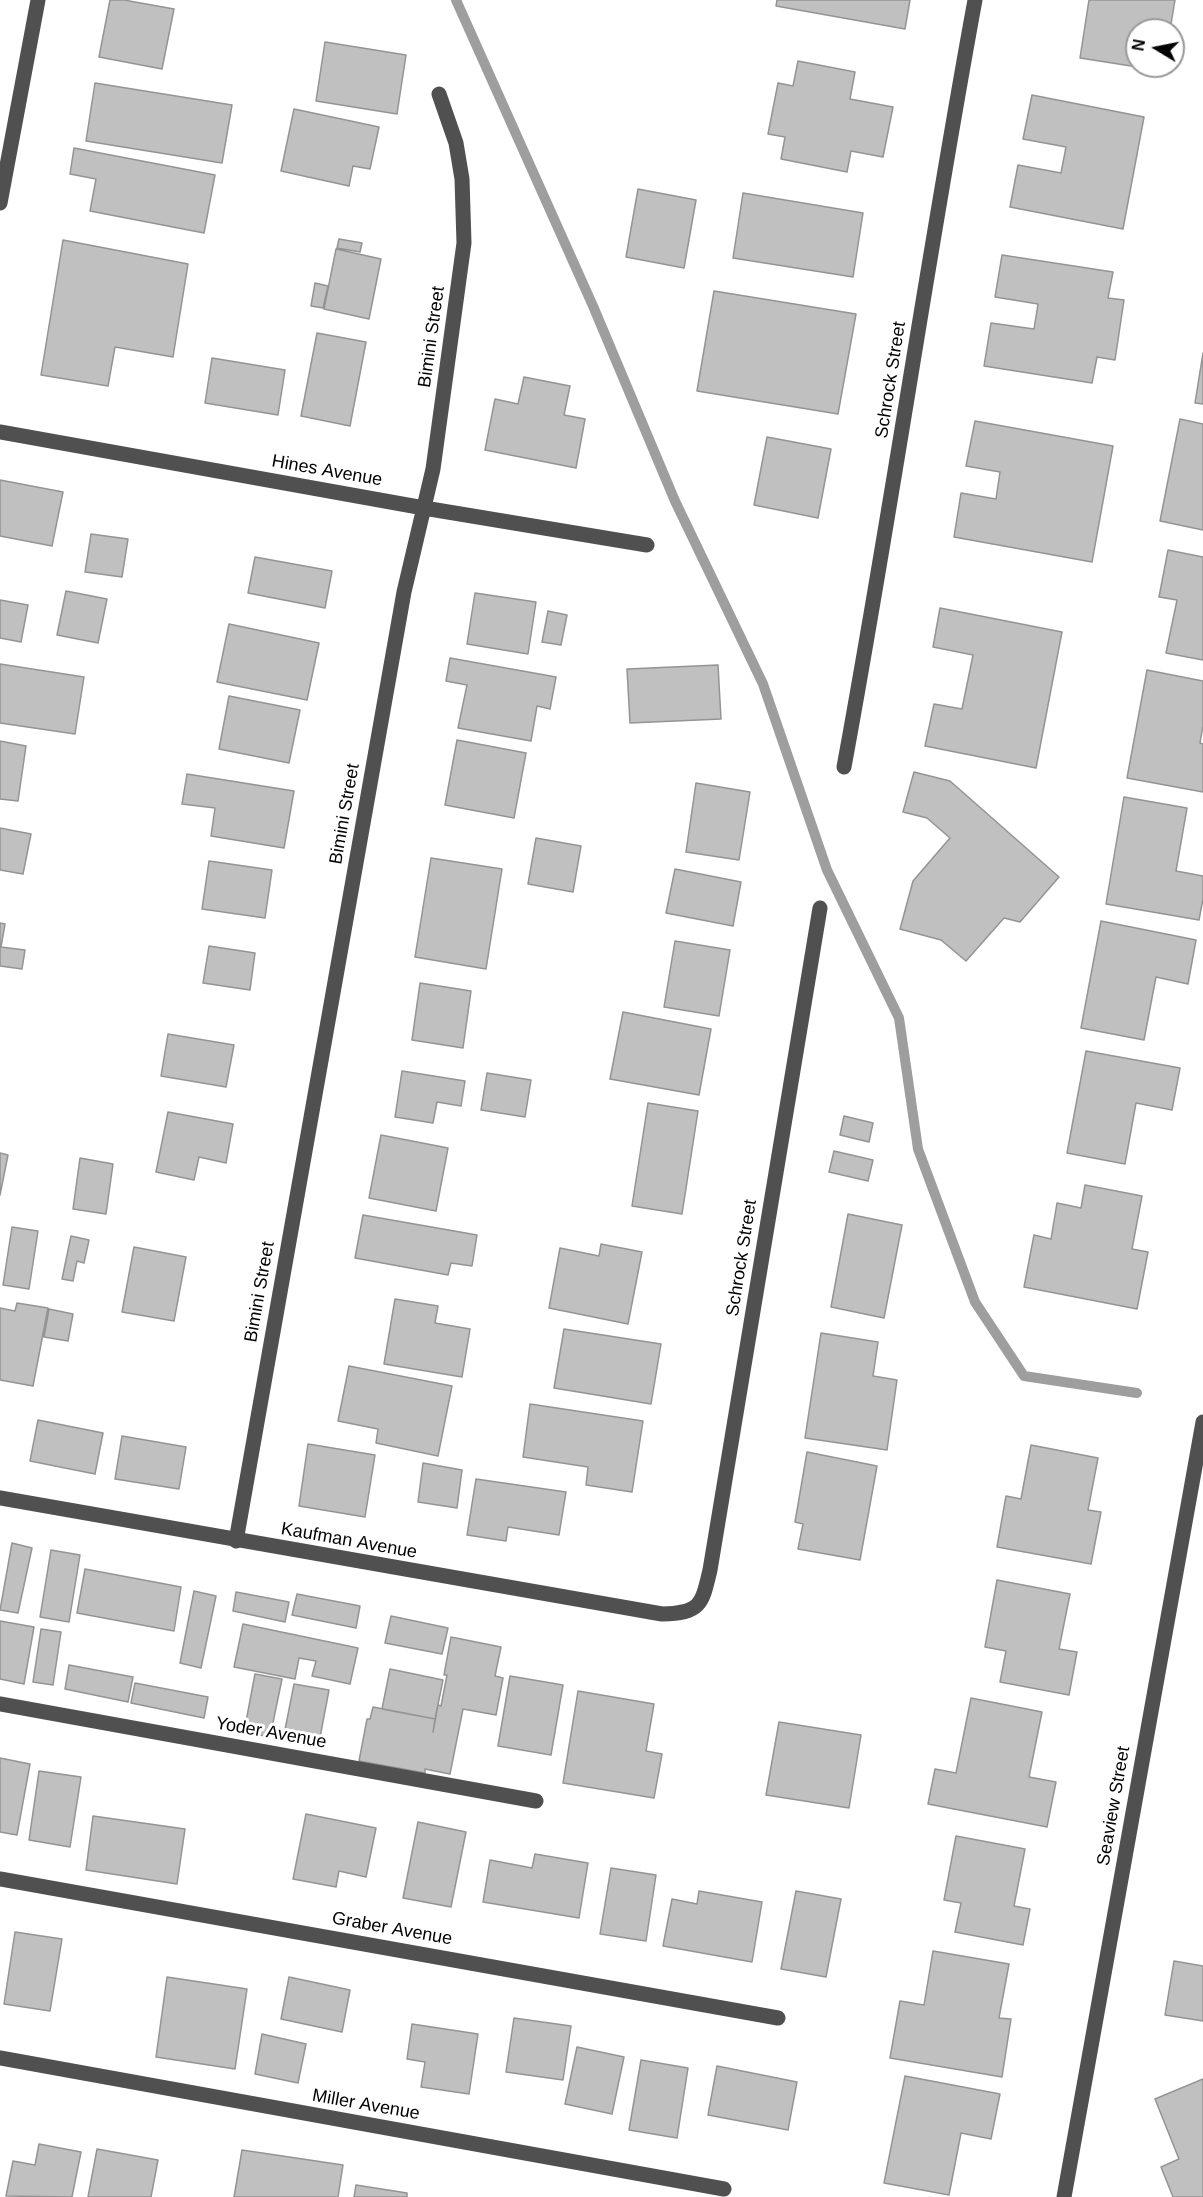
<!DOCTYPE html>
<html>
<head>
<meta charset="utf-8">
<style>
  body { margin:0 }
  #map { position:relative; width:1203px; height:2197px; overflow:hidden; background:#fff; font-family:Helvetica,sans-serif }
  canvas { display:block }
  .north { position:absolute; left:1125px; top:18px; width:60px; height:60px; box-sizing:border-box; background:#fff; border:2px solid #999; border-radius:50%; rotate:280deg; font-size:16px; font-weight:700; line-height:24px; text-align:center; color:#000 }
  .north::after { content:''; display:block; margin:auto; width:21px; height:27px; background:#000; clip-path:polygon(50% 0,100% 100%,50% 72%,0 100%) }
</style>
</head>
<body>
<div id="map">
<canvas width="1203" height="2197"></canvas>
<div class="north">N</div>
</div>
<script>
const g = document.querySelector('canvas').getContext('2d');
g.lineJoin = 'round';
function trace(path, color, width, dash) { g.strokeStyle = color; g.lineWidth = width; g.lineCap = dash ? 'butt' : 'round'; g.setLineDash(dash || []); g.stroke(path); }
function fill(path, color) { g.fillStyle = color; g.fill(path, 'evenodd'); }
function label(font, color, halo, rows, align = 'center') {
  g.font = font + ' Helvetica,sans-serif'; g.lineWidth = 6; g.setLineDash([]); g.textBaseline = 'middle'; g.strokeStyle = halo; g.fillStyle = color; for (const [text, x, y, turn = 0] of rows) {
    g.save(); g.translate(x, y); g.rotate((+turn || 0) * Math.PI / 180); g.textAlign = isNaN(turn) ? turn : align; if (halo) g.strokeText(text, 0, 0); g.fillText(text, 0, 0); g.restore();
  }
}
const stream = new Path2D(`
  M456,0L593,306L675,501L763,684L827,870L899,1018L918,1149L975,1302L1024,1376L1137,1393`);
const building = new Path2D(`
  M110,0H124L174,9L162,69L99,57Z
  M777,0H910L905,29L776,6Z
  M1089,0H1175L1170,30H1137V66H1164L1163,71L1080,58Z
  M325,42L406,55L397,114L316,101Z
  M798,61L855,72L850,99L893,107L883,157L851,151L847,172L781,159L785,137L768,134L778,83L793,86Z
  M95,83L232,105L222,163L86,141Z
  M1032,95L1144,117L1123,229L1010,207L1018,165L1061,173L1066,147L1023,139Z
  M294,109L379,127L370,169L353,166L349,186L281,171Z
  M74,148L215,175L204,233L90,211L96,179L70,174Z
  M638,189L696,200L684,268L626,257Z
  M743,193L863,213L853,277L733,258Z
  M339,239L362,243L360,252L337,248Z
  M63,240L188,264L173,357L115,347L108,386L41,375Z
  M336,249L381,259L369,319L324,309Z
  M1002,255L1113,272L1108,298L1124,300L1115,360L1097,357L1092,383L984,366L991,323L1034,329L1038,304L995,297Z
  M315,283L328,286L323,308L311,306Z
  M714,291L856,314L838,414L697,391Z
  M317,333L366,342L350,426L301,416Z
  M1203,353V404L1195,403Z
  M212,358L285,370L278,415L205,403Z
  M524,377L570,386L564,415L585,419L576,468L485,450L495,399L518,404Z
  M1180,419L1203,424V530L1160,521Z
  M975,421L1113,446L1092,562L954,537L961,493L996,499L1000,472L966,466Z
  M767,437L831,449L818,518L754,505Z
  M0,480L63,492L52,546L0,536Z
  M91,534L128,539L122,577L85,572Z
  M1168,550L1203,557V660L1166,653L1177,600L1159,597Z
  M255,557L332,571L325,608L248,593Z
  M66,591L107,599L98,643L57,635Z
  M475,593L536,602L528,654L467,644Z
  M0,600L28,605L21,642L0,638Z
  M940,608L1062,632L1036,768L925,746L934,704L962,709L973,655L933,647Z
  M548,611L567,615L561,645L542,642Z
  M229,624L319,643L307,700L217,682Z
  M450,658L556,677L550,709L537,706L531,741L458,728L467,685L446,681Z
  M0,664L84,677L75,734L0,723Z
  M718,665L721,719L630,723L627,669Z
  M1147,670L1203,681V726L1200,743L1203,744V792L1127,778Z
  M229,696L300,710L289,763L219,749Z
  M457,740L526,753L514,818L445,805Z
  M0,741L26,746L18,801L0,799Z
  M914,772L950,781L1059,877L1020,922L1004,918L966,961L941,940L900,929L913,881L950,838L927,818L903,812Z
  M187,774L294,791L284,848L211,836L215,808L182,804Z
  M696,783L750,792L739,860L686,852Z
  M1124,797L1187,808L1176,871L1203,876V899L1199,920L1106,904Z
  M0,828L31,834L23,874L0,870Z
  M536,838L581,846L573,892L528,884Z
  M431,858L502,869L486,969L415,957Z
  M209,861L272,870L265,918L202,909Z
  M675,869L741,882L733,926L666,913Z
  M1101,921L1196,940L1188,984L1156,977L1144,1040L1081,1028Z
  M0,923L5,924L1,947L25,950L22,969L0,966Z
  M675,941L730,950L719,1016L664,1007Z
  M209,946L255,953L250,990L203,983Z
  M420,983L471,991L463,1048L412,1040Z
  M623,1012L711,1029L699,1095L610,1079Z
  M168,1034L234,1045L226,1087L161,1076Z
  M1086,1051L1180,1068L1172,1110L1136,1103L1125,1164L1067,1153Z
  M402,1071L465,1081L461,1106L437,1102L433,1123L395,1117Z
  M487,1073L531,1080L525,1117L481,1110Z
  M648,1103L698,1111L682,1214L632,1206Z
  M168,1112L233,1124L226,1163L199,1157L194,1180L156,1172Z
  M844,1116L873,1123L869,1142L840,1135Z
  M381,1135L448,1148L436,1211L369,1198Z
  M834,1151L873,1160L868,1181L829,1172Z
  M0,1153L8,1155L0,1195Z
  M80,1158L113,1164L106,1214L73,1209Z
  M1085,1185L1142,1196L1132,1249L1148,1252L1137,1309L1024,1287L1034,1235L1051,1239L1057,1203L1081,1208Z
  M848,1214L902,1225L884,1318L831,1307Z
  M363,1215L477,1235L472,1266L451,1263L448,1275L355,1258Z
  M12,1227L38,1231L29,1289L3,1285Z
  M71,1236L89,1240L84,1263L77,1261L73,1281L62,1279Z
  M601,1244L642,1252L628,1324L549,1308L560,1248L599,1256Z
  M134,1247L186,1257L174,1321L122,1312Z
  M395,1299L438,1306L435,1323L470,1329L462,1377L384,1364Z
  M17,1303L48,1308L33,1386L0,1380V1308L15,1311Z
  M49,1309L73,1314L68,1341L44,1337Z
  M564,1329L661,1344L651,1404L554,1388Z
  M821,1333L878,1342L873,1376L897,1380L887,1450L805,1438Z
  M349,1366L452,1386L438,1456L376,1443L378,1429L338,1421Z
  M530,1404L643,1421L632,1492L586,1485L588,1467L523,1457Z
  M38,1420L103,1433L95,1474L30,1461Z
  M122,1436L186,1447L179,1489L115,1479Z
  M308,1444L375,1455L365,1517L299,1506Z
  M1031,1445L1098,1458L1088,1510L1101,1512L1091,1564L997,1547L1006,1496L1021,1499Z
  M807,1452L877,1466L860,1560L798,1549L803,1524L795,1522Z
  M423,1463L462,1470L457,1508L418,1502Z
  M476,1479L566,1492L559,1535L508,1527L506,1541L467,1535Z
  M12,1543L32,1548L18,1613L0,1610Z
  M51,1550L80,1555L69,1622L40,1617Z
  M85,1569L181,1587L174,1631L77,1613Z
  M997,1580L1070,1594L1059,1649L1077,1652L1069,1695L1000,1682L1006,1651L985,1647Z
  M194,1591L216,1596L201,1668L180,1663Z
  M236,1592L289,1602L285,1622L233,1611Z
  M297,1594L360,1606L356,1628L292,1615Z
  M391,1616L448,1628L442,1654L385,1643Z
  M0,1621L34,1627L24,1684L0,1679Z
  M243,1624L358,1648L350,1684L312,1676L316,1661L299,1658L295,1679L234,1667Z
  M41,1629L61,1632L53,1685L33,1682Z
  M451,1637L501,1647L495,1676L503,1678L496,1715L463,1709L450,1774L425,1769V1773L359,1761L367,1719H370L373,1707L435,1719L433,1732L438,1705L441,1706L447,1675H444Z
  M69,1665L133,1677L128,1702L65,1689Z
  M390,1669L443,1680L435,1719L382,1709Z
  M255,1674L282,1679L270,1737L244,1732Z
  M510,1676L563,1685L551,1755L498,1746Z
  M135,1683L208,1697L204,1718L131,1703Z
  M294,1684L329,1690L318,1748L283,1740Z
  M578,1691L654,1704L646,1751L662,1754L654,1798L563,1783Z
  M971,1698L1042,1712L1029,1777L1056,1782L1047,1827L928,1804L935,1769L956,1773Z
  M779,1722L861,1735L849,1808L766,1795Z
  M0,1758L30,1764L17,1835L0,1832Z
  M39,1771L81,1777L70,1847L29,1840Z
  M306,1814L376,1828L366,1877L339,1871L336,1887L293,1879Z
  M93,1816L185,1829L177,1884L86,1870Z
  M418,1822L466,1832L451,1907L403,1898Z
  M956,1836L1025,1849L1014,1906L1030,1909L1023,1945L955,1932L961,1903L944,1900Z
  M535,1854L588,1863L579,1918L483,1902L490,1860L532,1868Z
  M611,1868L656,1875L646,1941L600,1934Z
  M699,1891L762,1902L752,1962L663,1946L672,1899L697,1904Z
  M796,1891L841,1899L826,1977L781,1969Z
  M15,1932L62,1939L50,2011L4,2004Z
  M933,1951L1009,1964L999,2018L1011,2019L1002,2077L890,2058L900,2001L924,2005Z
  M1174,1961L1203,1966V2021L1165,2015Z
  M167,1977L247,1989L235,2069L156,2057Z
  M289,1977L350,1990L342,2032L281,2019Z
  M514,2018L571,2026L563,2080L506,2072Z
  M412,2024L478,2034L469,2094L421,2087L425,2062L407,2059Z
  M262,2034L306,2044L298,2083L255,2074Z
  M577,2047L624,2057L612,2114L565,2104Z
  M641,2060L688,2068L677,2138L629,2130Z
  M717,2066L797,2082L788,2130L708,2115Z
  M905,2076L1000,2094L991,2139L961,2133L949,2195L884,2183Z
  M1203,2079V2197H1173L1161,2167L1179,2159L1155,2099Z
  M39,2144L81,2152L72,2197L6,2196L13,2161L35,2165Z
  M97,2149L158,2160L151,2197H88Z
  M242,2150L343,2165L338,2197H234Z
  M356,2185L407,2193V2197H354Z`);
const minor = new Path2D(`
  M0,203L38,0
  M0,432L424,508L647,545
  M844,767C891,512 928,255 975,0
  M0,1498L662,1614C701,1613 702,1604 710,1570L820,908
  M236,1541L404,592L433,469L464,243L462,179L456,143L439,94
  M0,1704L536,1801
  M0,1879L778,2018
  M0,2058L724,2189
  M1064,2197L1203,1422`);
const streetNames = [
  ["Bimini Street",432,337,-82],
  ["Schrock Street",891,380,-81],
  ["Hines Avenue",327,471,10],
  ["Bimini Street",345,814,-80],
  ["Schrock Street",742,1258,-81],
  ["Bimini Street",260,1292,-80],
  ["Kaufman Avenue",349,1541,10],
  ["Yoder Avenue",271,1733,10],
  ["Seaview Street",1114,1806,-80],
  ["Graber Avenue",392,1929,10],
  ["Miller Avenue",366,2105,10]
];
trace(stream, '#9e9e9e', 10);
fill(building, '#c0c0c0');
trace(building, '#949494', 1.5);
trace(minor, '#505050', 15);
label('18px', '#000', '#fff', streetNames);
</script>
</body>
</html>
